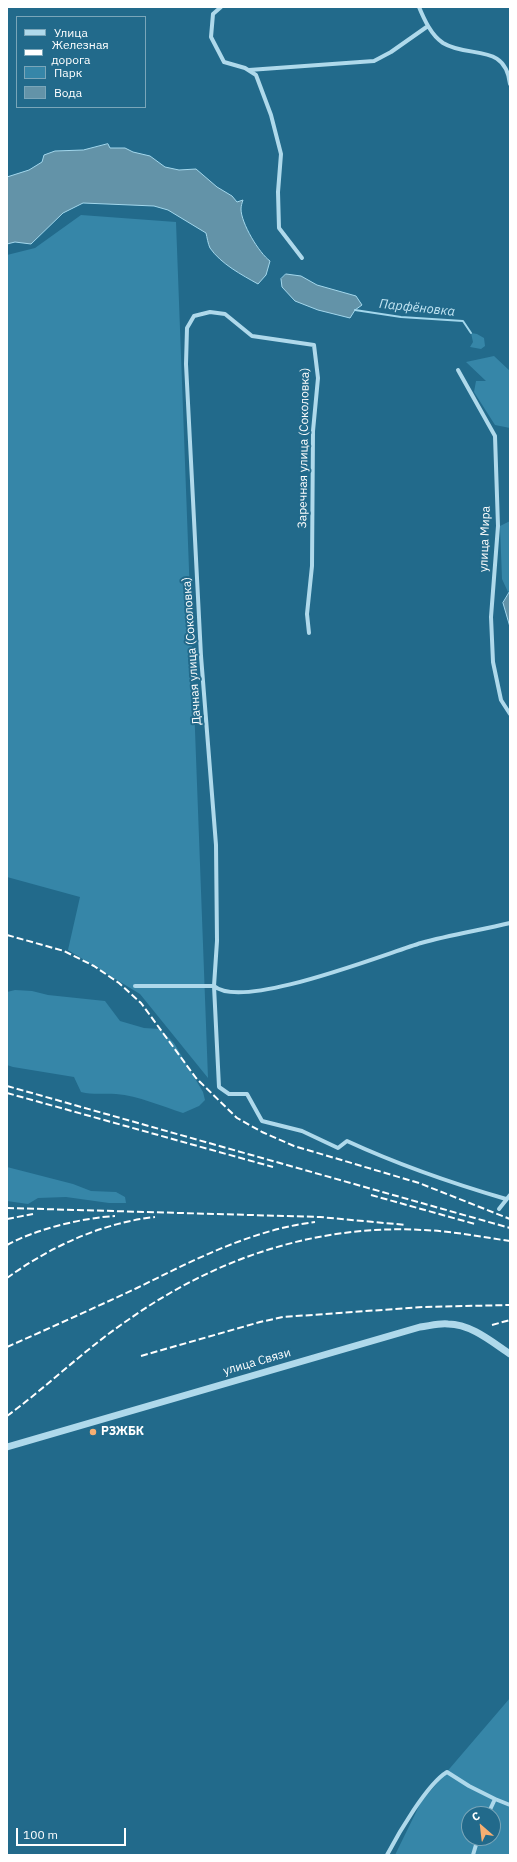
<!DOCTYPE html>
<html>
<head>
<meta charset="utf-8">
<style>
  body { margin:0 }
  #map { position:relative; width:517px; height:1862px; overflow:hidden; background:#226a8b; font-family:"IBM Plex Sans",sans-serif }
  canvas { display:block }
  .frame { position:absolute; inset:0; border:8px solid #fff; pointer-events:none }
  .legend { position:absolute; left:16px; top:16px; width:130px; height:92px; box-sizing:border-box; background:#226a8b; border:1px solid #7aa6b9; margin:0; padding:5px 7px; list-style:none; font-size:12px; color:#fff }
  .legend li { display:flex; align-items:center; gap:8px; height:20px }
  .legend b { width:20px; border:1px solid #7aa6b9 }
  .north { position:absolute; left:461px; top:1806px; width:40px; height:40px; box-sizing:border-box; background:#226a8b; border:1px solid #7aa6b9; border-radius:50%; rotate:332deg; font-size:11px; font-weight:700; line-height:16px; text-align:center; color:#fff }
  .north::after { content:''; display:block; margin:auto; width:14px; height:18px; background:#f7af72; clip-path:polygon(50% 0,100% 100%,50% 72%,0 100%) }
  .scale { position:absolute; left:16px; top:1828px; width:110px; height:18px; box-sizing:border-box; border:2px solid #fff; border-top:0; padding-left:5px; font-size:12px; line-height:14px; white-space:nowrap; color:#fff; -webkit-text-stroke:3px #226a8b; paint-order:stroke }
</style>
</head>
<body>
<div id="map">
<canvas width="517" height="1862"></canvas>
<div class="frame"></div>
<ul class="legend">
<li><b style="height:5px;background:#afd9eb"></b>Улица</li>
<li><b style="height:5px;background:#fff"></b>Железная дорога</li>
<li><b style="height:11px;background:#3686a8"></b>Парк</li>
<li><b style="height:11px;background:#6393a8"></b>Вода</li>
</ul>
<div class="north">С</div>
<div class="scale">100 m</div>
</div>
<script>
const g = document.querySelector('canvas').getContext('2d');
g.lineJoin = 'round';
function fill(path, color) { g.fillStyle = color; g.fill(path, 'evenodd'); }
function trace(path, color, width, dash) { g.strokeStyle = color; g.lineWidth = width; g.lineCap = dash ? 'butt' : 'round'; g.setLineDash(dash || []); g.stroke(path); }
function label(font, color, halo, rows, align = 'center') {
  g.font = font + ' "IBM Plex Sans",sans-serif'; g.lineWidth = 4; g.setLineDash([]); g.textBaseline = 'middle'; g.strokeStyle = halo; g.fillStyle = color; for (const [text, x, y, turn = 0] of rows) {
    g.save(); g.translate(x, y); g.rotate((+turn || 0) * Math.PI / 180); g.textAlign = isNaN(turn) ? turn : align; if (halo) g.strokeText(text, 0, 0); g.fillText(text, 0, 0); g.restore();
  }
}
const green = new Path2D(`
  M81,215L176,222L208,1078L140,994L68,950L80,897L7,877V255L35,248Z
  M471,333L477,334L484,338L485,346L481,349L470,347L473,342Z
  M494,356L510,371V428L495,425L474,392L476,381H486L466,362Z
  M510,521V590L508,592L502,579L500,526Z
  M15,990L32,991L48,995L105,1001L120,1021L144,1028L160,1029L174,1043L203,1092L205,1100L199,1106L183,1113C161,1106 139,1096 116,1094C104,1093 93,1095 81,1092L74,1077L13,1067L7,1065V992Z
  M7,1167L73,1184L91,1191L116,1192L125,1197L126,1203H109L66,1197L38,1198L28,1204L7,1201Z
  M510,1698V1855H395L421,1802ZM469,1814H493V1838H469Z`);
const water = new Path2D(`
  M108,144L110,148H125L133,152L150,156L165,167L179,170L196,169L217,187L232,196L237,202L243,200C242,203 241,206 241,209C241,223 259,253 270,261L266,275L258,284C242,275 221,264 210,248C208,244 207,237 206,233L168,210L154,206L83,203L63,213L31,244L15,242L7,244V177L29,170L42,162L44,155L55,151L83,150Z
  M286,274L301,276L317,285L356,296L362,305L355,310L350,318L318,310L295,301L282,287L281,279Z
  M510,591V627L503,603Z`);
const stream = new Path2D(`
  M355,310L401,317L463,321L471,333`);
const minor = new Path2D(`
  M221,7L213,14L211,37L224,62L245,68L256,75L271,115L281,154L278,192L279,228L302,258
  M419,7C424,19 431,35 443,43C469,59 505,42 510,84
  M249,70L374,61L391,52L428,26
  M458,370L495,436L498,526L491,617L493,662L501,700L510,714
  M309,633L307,614L312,566L313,431L318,378L314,345L252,336L225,314L210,312L194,316L187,328L186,364L201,656L216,845L217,941L214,986L219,1087L229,1094H247L262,1121L302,1131L338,1148L347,1141C399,1165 451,1183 506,1199
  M135,986H214C242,1011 384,954 421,943C450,935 481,930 510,923
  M499,1209L510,1195
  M488,1814L495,1799L510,1805
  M387,1855C398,1834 427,1784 447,1772L469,1786L495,1799
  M473,1855L478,1838`);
const tertiary = new Path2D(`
  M7,1447L420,1327C429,1326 439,1323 448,1324C471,1324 492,1342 510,1354`);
const rail = new Path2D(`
  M7,935L64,951L94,966L119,983L141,1003L196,1078L237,1118L262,1132L294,1146L419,1183L510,1219
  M7,1086L510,1228
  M7,1093L273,1167
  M371,1195L475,1224
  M7,1208L320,1217L406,1225
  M7,1219L33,1214
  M7,1245C36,1229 82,1218 115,1216
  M7,1278C50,1247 101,1223 155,1217
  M492,1325L510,1320
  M7,1347C50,1328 94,1308 137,1288C194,1260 251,1230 315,1222
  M141,1356L260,1322L283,1317L423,1307L510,1305
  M7,1416C48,1386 85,1349 128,1320C214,1259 316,1224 423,1230C452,1231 481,1237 510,1241`);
const markers = [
  [93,1432,4,"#f7af72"]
];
const streetNames = [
  ["Заречная улица (Соколовка)",304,448,-89],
  ["улица Мира",485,539,-88],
  ["Дачная улица (Соколовка)",192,651,-94],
  ["улица Связи",257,1362,-16]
];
const poiNames = [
  ["РЗЖБК",101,1432]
];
const waterNames = [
  ["Парфёновка",417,308,6]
];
fill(green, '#3686a8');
fill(water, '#6393a8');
trace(water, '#a3d7ec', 1);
trace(stream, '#a3d7ec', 2);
trace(minor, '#afd9eb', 4);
trace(tertiary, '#afd9eb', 7);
trace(rail, '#fff', 2, [7, 3]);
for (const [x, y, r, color] of markers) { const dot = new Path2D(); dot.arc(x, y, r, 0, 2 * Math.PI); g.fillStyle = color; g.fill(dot); trace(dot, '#226a8b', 1.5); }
label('12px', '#fff', '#226a8b', streetNames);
label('bold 12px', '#fff', '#226a8b', poiNames, 'left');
label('italic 13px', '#c2e5f3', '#226a8b', waterNames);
</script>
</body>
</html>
